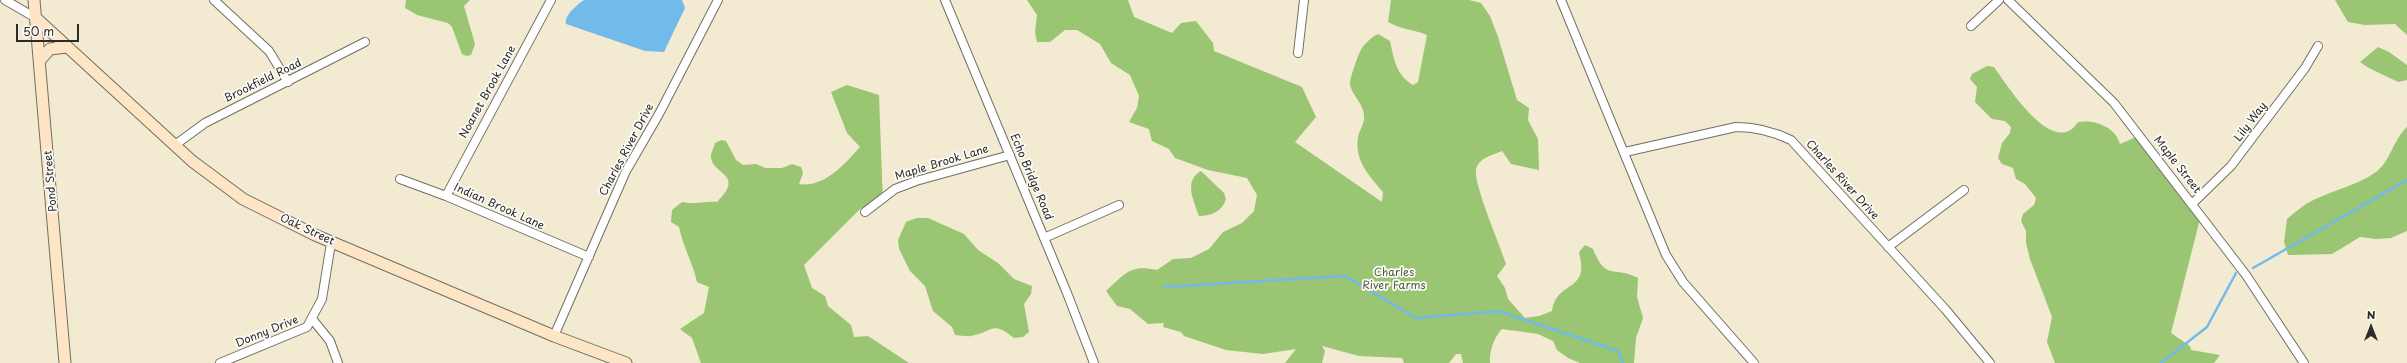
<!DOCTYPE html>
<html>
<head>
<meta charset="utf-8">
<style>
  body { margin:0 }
  #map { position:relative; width:2407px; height:363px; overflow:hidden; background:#f3ead2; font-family:"Playpen Sans",sans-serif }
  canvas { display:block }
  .north { position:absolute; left:2351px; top:307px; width:40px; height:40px; -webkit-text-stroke:3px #fdfcf7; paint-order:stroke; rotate:0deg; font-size:11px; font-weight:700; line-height:16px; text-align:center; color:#2b2b2b }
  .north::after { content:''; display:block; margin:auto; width:14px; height:18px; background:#2b2b2b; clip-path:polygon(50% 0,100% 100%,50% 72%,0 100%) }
  .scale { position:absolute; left:16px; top:24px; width:63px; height:18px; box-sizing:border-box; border:2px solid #2b2b2b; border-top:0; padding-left:5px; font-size:12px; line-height:14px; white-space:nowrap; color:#2b2b2b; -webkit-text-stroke:3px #fdfcf7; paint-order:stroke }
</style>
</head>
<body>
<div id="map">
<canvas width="2407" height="363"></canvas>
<div class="north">N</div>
<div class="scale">50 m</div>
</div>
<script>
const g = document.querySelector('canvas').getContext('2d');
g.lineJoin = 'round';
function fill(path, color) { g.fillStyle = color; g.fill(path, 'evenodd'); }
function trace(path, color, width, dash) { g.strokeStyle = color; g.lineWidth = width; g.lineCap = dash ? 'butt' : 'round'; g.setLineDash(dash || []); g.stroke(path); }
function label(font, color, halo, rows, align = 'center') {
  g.font = font + ' "Playpen Sans",sans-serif'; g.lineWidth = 3.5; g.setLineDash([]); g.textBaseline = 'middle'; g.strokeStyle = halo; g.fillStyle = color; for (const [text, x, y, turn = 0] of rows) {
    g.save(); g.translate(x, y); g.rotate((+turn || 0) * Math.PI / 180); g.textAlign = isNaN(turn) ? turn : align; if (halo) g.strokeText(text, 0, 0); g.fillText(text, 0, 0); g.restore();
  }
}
const green = new Path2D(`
  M406,0H470L464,6L475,44L471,55L467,56L462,54L452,27L448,23L417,15L405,8Z
  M1027,0H1128L1134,17L1172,33L1181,23L1196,21L1213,43L1214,51L1302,87L1316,117L1295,142L1382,202L1383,192C1370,177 1354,160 1358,138C1359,129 1365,125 1364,115C1363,103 1353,97 1350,85C1349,80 1359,52 1362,48C1366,42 1372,37 1378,34L1390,41C1394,59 1396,75 1413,85L1418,82L1427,35C1415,30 1399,29 1388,22L1391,0H1469L1481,3L1490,16L1498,37L1517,100L1529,108L1528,120L1538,139L1539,170L1511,164L1502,151C1493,155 1478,158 1476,170C1474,186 1500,245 1506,264L1497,276L1505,288L1508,299L1525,318L1539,316L1552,311C1556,285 1578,290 1581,271C1582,265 1580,257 1579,252L1585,245L1593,249C1606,282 1614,265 1638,278L1637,297L1643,318L1636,338L1634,363H1580L1568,358L1557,350L1553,341L1538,334L1502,329C1494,337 1489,352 1490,363H1463L1461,354H1456L1449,363H1404L1402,358L1359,356L1322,346L1325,351L1322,363H1285L1296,349L1263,354L1226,350L1184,336L1181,332L1163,327L1164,323L1148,324L1130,309L1117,306L1106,291C1125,274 1130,264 1157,270L1173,259L1191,258L1209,249L1223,232L1242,223L1254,211L1257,195L1247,178L1208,170L1175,158L1169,149L1152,141L1149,129L1129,122L1137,108L1139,96L1130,75L1111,63L1100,44L1077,30H1065L1050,42H1037L1035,32L1037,15Z
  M2335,0H2407V35L2395,24L2365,25L2348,22Z
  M2378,47L2389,52L2407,65V80L2398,82C2385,75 2372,71 2360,62Z
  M1987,66L1994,67C2007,85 2054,160 2078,122C2094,119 2116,127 2120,144L2136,137L2200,219L2171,333L2190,346L2191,350L2220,355L2214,363H2055L2047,342L2052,317L2030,259L2026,243V231L2021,221L2023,214L2034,205L2036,198L2025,184L2016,179L2013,168L2002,164L1998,158L2002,143L2010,133L2011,127L2005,121L1992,119L1975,102L1977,87L1970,79L1972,74Z
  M847,85L879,95L883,204L861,208L804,265L812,288L825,296L828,306L851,325L854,337L868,336L909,363H701L692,338L680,329L704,313L709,287L697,282C693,263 683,247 679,227L671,222L672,210L682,202C698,205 702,201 717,202C747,173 710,175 711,155C712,151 714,147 715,143L721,140L726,141L736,160L743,165L756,164L765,168H782L792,164L801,167L803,173L799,184C824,188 845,164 860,147L847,133L831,92Z
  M2407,127V231L2391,238L2376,239L2360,237L2332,254L2288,255L2284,242L2287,219C2293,214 2299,209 2306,204C2328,191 2355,187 2376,172C2390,162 2393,140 2407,127Z
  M1201,171L1224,193L1226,199C1222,211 1212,216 1199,216C1194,201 1183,181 1201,171Z
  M917,218H928L964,234L978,250L998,263L1014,279L1032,286L1031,294L1024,304L1029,332L1023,337L1014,338C991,320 994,332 971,336C967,337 960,335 955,335L952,327L933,311L925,286L910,271L899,249L898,240L906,222Z`);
const water = new Path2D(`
  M584,0H682L685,8L664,52L645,51L566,24C564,15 577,5 584,0Z`);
const stream = new Path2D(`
  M2253,268L2407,180
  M1164,287L1345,276L1416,318L1498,311L1618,351L1623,363
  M2161,363L2207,327L2236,273`);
const street = new Path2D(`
  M5,0L36,18
  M214,0L269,51L288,82
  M945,0L1067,293L1094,363
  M1561,0L1666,255L1683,282L1754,363
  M2008,0L2114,103L2246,275L2304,363
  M1971,26L1999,0
  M1298,53L1304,0
  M175,145L205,123L365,42
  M1625,152L1736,127C1756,127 1772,131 1791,140L1946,310L1990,363
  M400,179L446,196L589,257
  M446,196L551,0
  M2193,203L2231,166L2305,68L2318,46
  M865,212L895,189L916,181L1010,155
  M1044,238L1119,205
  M1888,247L1964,190
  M313,320L330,341L338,363
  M554,336L626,171L659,114L718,0
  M220,363L307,327L322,299L331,243`);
const secondary = new Path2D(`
  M34,0L65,363
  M36,18L192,161L243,199L315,235L554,336L626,363
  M40,60L50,49L67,47`);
const streetNames = [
  ["Brookfield Road",263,81,-26],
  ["Noanet Brook Lane",488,92,-61],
  ["Lily Way",2251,122,-53],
  ["Charles River Drive",627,150,-62],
  ["Maple Brook Lane",942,163,-17],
  ["Maple Street",2177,165,52],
  ["Echo Bridge Road",1031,177,67],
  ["Charles River Drive",1842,180,48],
  ["Pond Street",51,181,-95],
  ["Indian Brook Lane",499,207,24],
  ["Oak Street",307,230,25],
  ["Donny Drive",267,332,-22]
];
const parkNames = [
  ["Charles",1394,273],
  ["River Farms",1394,286]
];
fill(green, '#9ac572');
fill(water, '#72baea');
trace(stream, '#72baea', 2.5);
trace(street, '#716e65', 10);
trace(secondary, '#716e65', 13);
trace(street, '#fff', 8);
trace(secondary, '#fde5c5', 11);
label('11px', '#2b2b2b', '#fdfcf7', streetNames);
label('11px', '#4c5940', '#fdfcf7', parkNames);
</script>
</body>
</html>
